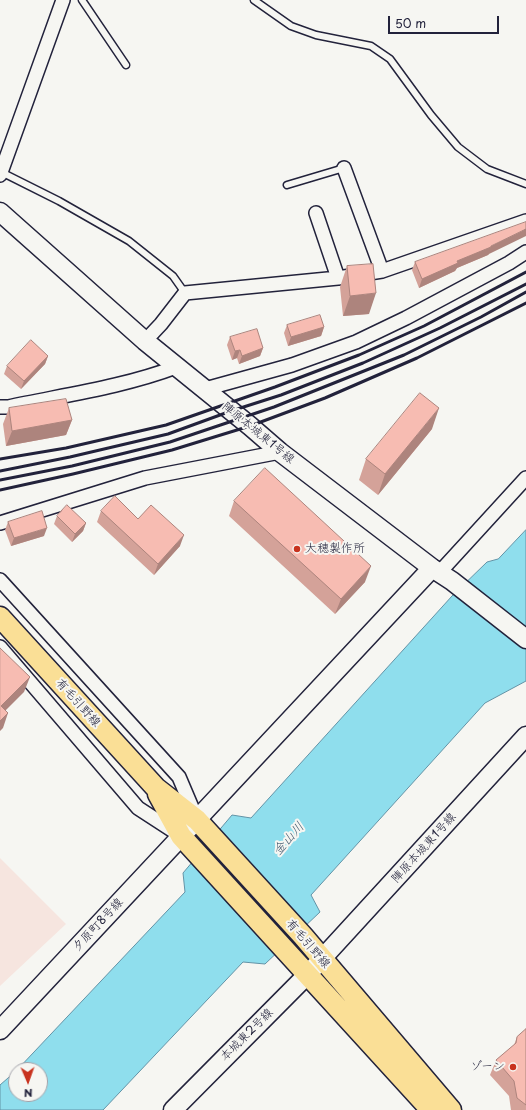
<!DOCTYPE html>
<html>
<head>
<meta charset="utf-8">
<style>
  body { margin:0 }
  #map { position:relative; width:526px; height:1110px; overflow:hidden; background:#f6f6f2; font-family:"Playpen Sans",sans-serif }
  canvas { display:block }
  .north { position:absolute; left:8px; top:1062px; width:40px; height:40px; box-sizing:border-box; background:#f6f6f2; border:1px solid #a1a1a9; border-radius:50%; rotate:178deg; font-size:11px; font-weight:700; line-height:16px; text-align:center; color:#22223b }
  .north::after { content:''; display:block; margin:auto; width:14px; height:18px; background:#c8321e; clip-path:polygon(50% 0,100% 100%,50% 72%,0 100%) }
  .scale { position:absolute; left:388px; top:16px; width:111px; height:18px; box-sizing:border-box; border:2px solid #22223b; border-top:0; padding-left:5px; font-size:12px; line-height:14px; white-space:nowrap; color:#22223b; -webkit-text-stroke:3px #f6f6f2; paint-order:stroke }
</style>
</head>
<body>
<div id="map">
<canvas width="526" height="1110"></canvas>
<div class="north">N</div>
<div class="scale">50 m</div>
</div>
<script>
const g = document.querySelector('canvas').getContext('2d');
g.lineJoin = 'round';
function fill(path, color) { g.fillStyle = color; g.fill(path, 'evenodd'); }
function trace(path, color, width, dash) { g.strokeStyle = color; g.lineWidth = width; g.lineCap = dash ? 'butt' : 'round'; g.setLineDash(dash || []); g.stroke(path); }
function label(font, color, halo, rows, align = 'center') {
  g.font = font + ' "Playpen Sans","Klee One",sans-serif'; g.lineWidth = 4; g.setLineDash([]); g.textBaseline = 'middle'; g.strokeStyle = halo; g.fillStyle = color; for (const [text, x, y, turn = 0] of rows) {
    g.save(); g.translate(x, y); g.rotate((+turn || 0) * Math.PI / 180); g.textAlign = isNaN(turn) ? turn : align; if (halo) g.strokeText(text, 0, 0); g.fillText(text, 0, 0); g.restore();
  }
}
const built = new Path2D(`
  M0,858L66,924L0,986Z`);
const water = new Path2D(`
  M526,530V681L485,703L311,895L320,912L265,964L243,962L103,1110H0V1085L16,1071V1094H40V1070H17L185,892L183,873L232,815L251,818L452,596L487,562L498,559Z`);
const lane = new Path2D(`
  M82,0L126,65
  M254,0L291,26L316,35L371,46L390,59L431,115L458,147L487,169L526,184
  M1,172L59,201L129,241L173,276L185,293
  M287,185L344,168`);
const street = new Path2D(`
  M344,168L382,271
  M0,175L63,0
  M316,213L338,278
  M145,341L161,324L185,293L338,278L382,271L526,221
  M205,389L292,365L356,342L406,318L509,263L526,252
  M0,407H8C64,395 123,387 176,367
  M0,523L145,478L280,452
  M439,573L526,478
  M0,580L179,777L196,817
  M0,647L138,808L178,834`);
const secondary = new Path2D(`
  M0,212L145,341L250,426L280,452L432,568L452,581L526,639
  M0,1030L432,568
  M173,1110L308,974L526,736`);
const primary = new Path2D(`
  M0,617L156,788L197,820L303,936L451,1110
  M158,794L181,836L431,1110`);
const rail = new Path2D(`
  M0,459L66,448L166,425L275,387L359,355L424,326L526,272
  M0,471L70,457L168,434L231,411L281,395L363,363L440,328L526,284
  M0,480L72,466L170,442L274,407L404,355L481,317L526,292
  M0,490L73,474L172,450L250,426L325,398L417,358L526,303`);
const wall = new Path2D(`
  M489,254L488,255L457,268L455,271L419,288L412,270L415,262Z
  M347,266L369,314L343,316L340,287Z
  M287,325L324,327L321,336L288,346L284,333Z
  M230,337L263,348L260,356L239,364L237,358L232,360L227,345Z
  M48,356L45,364L21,389L4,374L7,366Z
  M9,408L72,420L66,435L6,446L3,424Z
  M432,429L378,495L359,480L366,459Z
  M234,501L365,582L335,614L229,516Z
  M101,511L138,519L180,546L154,575L97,522Z
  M57,516L86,523L83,531L72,542L54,524Z
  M8,522L44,536L11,546L5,530Z
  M526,1029V1110H511L509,1096L490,1075L496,1060L514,1045L517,1037Z`);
const shadedWall = new Path2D(`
  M526,229V236L489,254L488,255L457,268L455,271L419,288L422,279L457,261L491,246Z
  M376,293L369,314L343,316L350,296Z
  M324,327L321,336L288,346L291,337Z
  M263,348L260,356L239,364L242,356Z
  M240,350L237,358L232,360L235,351Z
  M48,356L45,364L21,389L24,381Z
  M439,408L432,429L378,495L385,474Z
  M72,420L66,435L6,446L12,431Z
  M86,523L83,531L72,542L75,534Z
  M47,528L44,536L11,546L14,538Z
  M184,535L180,546L154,575L158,564Z
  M371,566L365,582L335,614L341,599Z
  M30,677L24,692L0,716L1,706Z
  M8,713L3,728L0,731V721Z`);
const building = new Path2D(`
  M526,222V229L491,246V247L457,261L458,263L422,279L415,262Z
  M373,264L376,293L350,296L347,266Z
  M320,315L324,327L291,337L287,325Z
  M257,329L263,348L242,356L240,350L235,351L230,337Z
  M31,340L48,356L24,381L7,366Z
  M420,393L439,408L385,474L366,459Z
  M66,399L72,420L12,431L9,408Z
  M265,468L371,566L341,599L234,501Z
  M115,496L138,519L151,505L184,535L158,564L101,511Z
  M67,505L86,523L75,534L57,516Z
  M42,511L47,528L14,538L8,522Z
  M0,648L30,677L1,706L8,713L0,721Z
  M526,1029V1105L517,1098L514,1081L496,1060L516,1043L517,1037Z`);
const markers = [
  [297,549,4,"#c8321e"],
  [513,1067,4,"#c8321e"]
];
const streetNames = [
  ["陣原本城東1号線",258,433,39],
  ["有毛引野線",78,703,48],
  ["陣原本城東1号線",424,848,-48],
  ["夕原町8号線",98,925,-47],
  ["有毛引野線",308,944,49],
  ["本城東2号線",247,1035,-45]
];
const poiNames = [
  ["大穂製作所",305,549],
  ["ゾーン",505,1067,"right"]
];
const waterNames = [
  ["金山川",289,839,-48]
];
fill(built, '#f6e5df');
fill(water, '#8fdeed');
trace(water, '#6393a6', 1);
trace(lane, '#22223b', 9);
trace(street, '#22223b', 16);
trace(secondary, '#22223b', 21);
trace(primary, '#22223b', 23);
trace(lane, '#f6f6f2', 6);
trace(street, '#f6f6f2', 13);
trace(secondary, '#f6f6f2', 18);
trace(primary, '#fadf96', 20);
trace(rail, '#22223b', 3);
fill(wall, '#d4a299');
fill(shadedWall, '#ad847d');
fill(building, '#f7bcb2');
trace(building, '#ad847d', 1);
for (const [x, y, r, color] of markers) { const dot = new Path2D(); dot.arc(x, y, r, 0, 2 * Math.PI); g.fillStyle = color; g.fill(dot); trace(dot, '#f6f6f2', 1.5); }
label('12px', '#22223b', '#f6f6f2', streetNames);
label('12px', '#22223b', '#f6f6f2', poiNames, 'left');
label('italic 13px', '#435a70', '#f6f6f2', waterNames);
</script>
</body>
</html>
